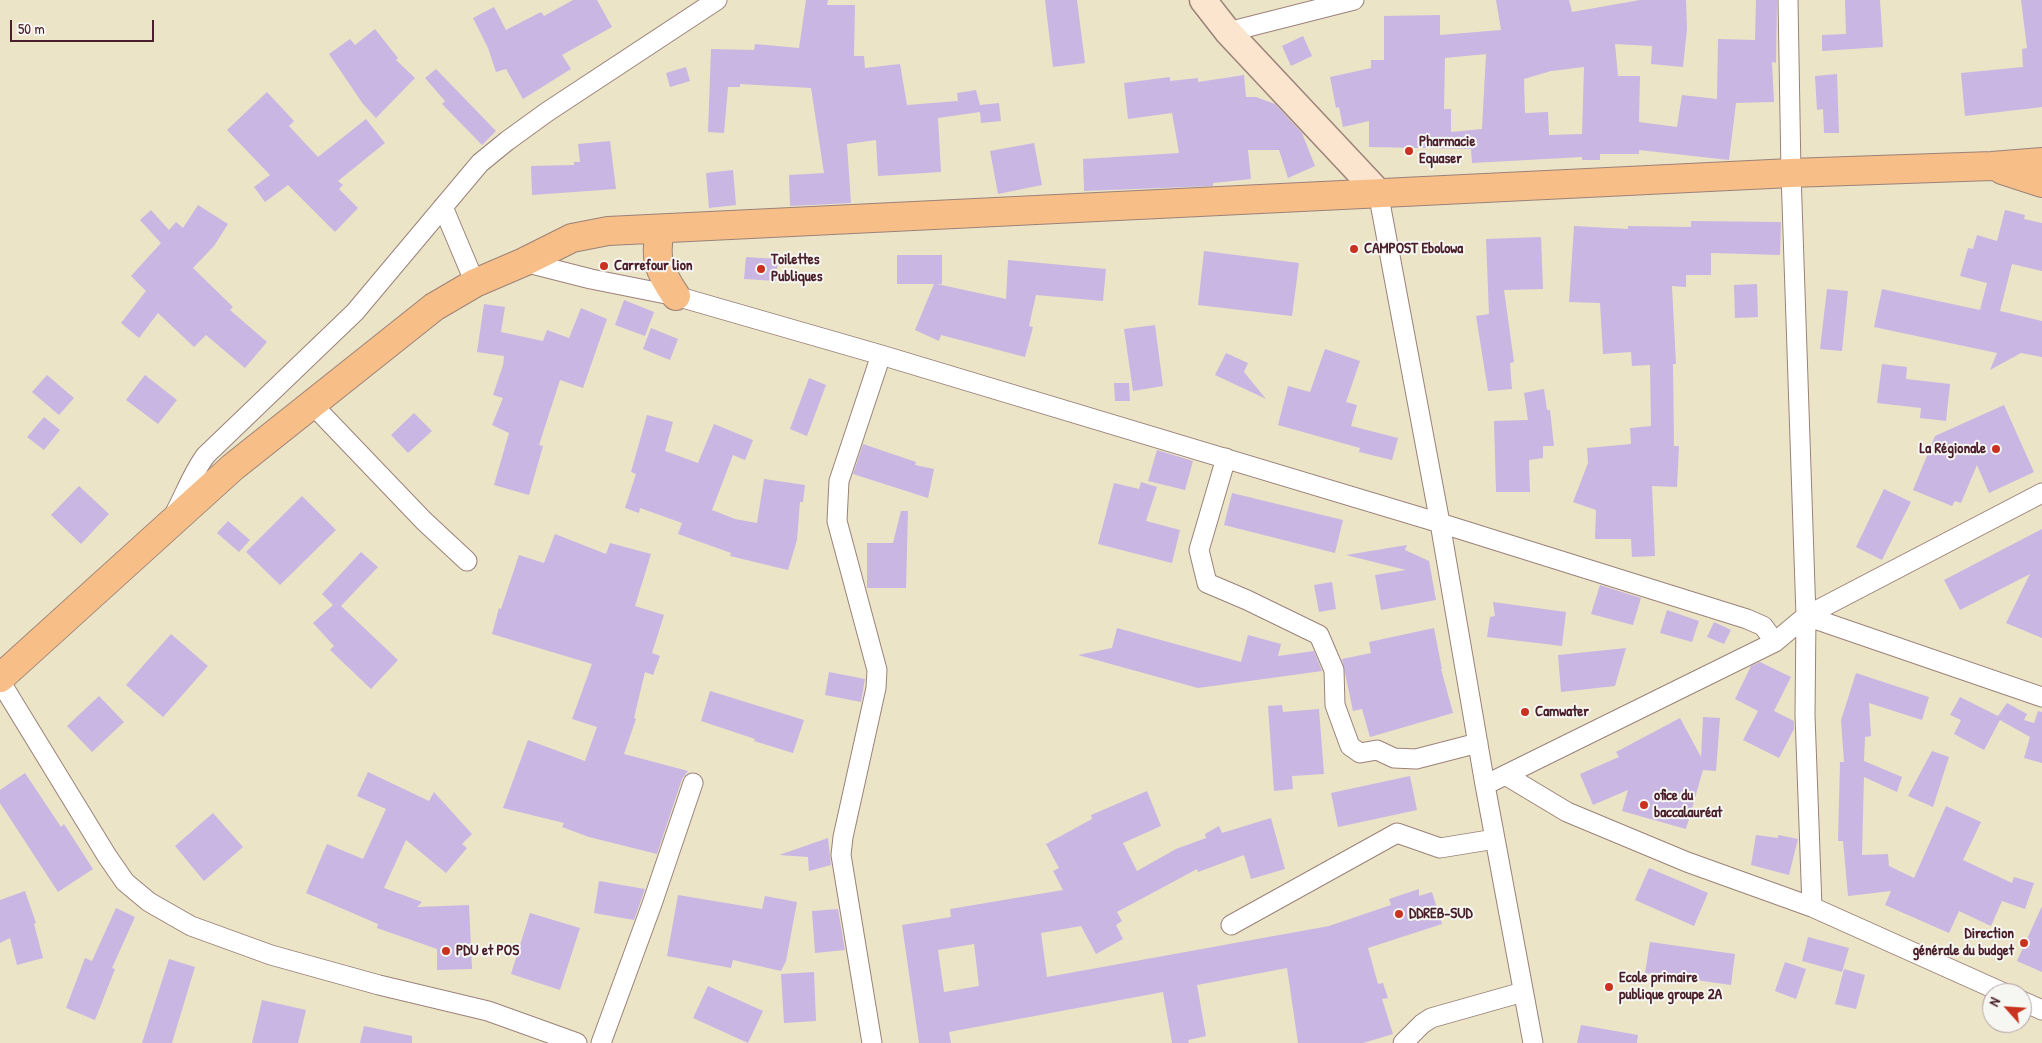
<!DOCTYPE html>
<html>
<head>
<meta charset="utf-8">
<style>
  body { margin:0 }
  #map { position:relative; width:2042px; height:1043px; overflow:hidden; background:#ece4c7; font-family:"Patrick Hand",sans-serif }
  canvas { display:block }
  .north { position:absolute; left:1982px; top:983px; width:50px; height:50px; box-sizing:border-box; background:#f6f6f2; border:1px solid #b1a0a2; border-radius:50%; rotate:296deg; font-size:14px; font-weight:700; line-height:20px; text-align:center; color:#4a1f2b }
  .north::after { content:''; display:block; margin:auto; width:18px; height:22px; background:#c8321e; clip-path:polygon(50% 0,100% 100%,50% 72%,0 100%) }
  .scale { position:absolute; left:10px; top:20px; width:144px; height:22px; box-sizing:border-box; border:2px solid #4a1f2b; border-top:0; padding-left:6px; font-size:15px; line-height:18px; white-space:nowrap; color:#4a1f2b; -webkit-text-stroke:4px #f6f6f2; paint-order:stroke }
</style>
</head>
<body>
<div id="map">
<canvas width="2042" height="1043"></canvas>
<div class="north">N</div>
<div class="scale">50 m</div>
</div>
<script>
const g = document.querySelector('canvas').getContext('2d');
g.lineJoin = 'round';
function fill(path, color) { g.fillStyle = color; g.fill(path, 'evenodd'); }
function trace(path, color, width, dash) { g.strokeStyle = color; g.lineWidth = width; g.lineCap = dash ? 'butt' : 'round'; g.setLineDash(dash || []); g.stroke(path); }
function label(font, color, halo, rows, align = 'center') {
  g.font = font + ' "Patrick Hand",sans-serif'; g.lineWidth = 4; g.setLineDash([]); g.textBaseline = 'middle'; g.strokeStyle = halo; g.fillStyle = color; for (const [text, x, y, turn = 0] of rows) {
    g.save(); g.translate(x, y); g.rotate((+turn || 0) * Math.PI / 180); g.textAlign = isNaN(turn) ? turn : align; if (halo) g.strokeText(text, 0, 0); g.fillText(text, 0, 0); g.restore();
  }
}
const building = new Path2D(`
  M573,0H597L612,27L562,55L571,69L523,99L506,69L496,72L488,48L473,18L494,7L506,30L541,12L544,16Z
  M806,0H828L827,5H855L854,56H864L865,68L900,64L907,105L958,101L957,93L976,90L980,105L999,103L1001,121L981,123L980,112L938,118L941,172L878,176L876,140L847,144L851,203L790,206L789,175L824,173L811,88L740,84V87H728L724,133L708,132L711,49L754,50L755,44L799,48Z
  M1045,0H1077L1085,63L1053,67Z
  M1496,0H1569L1572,12L1640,0H1686L1687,29L1683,67L1651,64L1652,46L1615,44L1618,76H1640L1639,122L1677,127L1682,95L1717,99L1718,39L1755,40L1756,0H1777L1776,63L1772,62L1774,102L1736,103L1729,160L1639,150V154H1600V160H1582V157L1472,163L1471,149L1369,147V121L1343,127L1339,107L1336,108L1330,77L1371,68V60H1384V16L1440,15V35L1501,30ZM1486,54L1482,129L1451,132V109H1444L1445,58ZM1584,67L1582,134L1549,135L1548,112L1525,113L1524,79L1551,71Z
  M1845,0H1880L1883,47L1822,51V35L1846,34Z
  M2021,0H2042V107L1965,116L1961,73L2023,67L2022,49L2027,48Z
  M375,29L398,58L396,60L415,78L376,118L363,104L329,54L350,39L355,45Z
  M1303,36L1312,56L1291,66L1282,46Z
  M686,67L690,81L670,87L666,73Z
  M436,69L496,131L482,145L442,104L445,101L425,78Z
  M1837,74L1839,133H1824L1823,109L1817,110L1815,76Z
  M1244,75L1246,97H1256L1275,104L1302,133L1315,166L1288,178L1279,150H1248L1251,179L1213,183V186L1084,191L1083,159L1179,153L1172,113L1128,119L1124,83L1170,77V81L1198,78V82Z
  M267,92L294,121L289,126L318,157L366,119L385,143L338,181L343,185L339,189L358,208L335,232L288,185L265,202L254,187L270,175L227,130Z
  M610,141L616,189L532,195L531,166L574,165V162H580L578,144Z
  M1034,143L1042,185L998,194L990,151Z
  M733,170L736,205L709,208L706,173Z
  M198,205L228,224L214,246L193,268L233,307L230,310L267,342L245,368L206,335L194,347L158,313L139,338L121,323L146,291L131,276L161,243L140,220L151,210L169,230L176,222L183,228Z
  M2005,210L2025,215L2024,219L2042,223V271L2012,264L2000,311L2042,321V357L2021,353L1990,370L1997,353L1874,327L1882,289L1980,310L1987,283L1960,276L1968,248L1973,249L1977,235L1997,241Z
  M1691,221L1781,222L1780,255L1711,253V275H1686V287L1672,286L1676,364H1673L1674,446H1679L1677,487L1652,486L1655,556L1632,557L1631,539H1595L1596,510L1573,502L1588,463L1587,448L1631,444L1630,428L1651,426L1650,365L1632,366L1631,352L1603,354L1600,303L1569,302L1574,226L1628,229V226L1691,227Z
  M1541,237L1543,289L1504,290L1514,362L1510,363L1512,389L1488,391L1476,316L1489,314L1486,239Z
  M1204,251L1299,263L1292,316L1198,305Z
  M897,255H942V284H937L1006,299L1008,260L1106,269L1103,301L1036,295L1029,326L1033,327L1025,357L941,335L939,341L915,330L934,284H897Z
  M746,257L778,259L776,281L744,279Z
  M1757,284L1758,317L1735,318L1734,285Z
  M1827,289L1848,291L1842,351L1820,349Z
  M624,300L654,312L645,336L615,325Z
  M484,304L505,307L501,332L543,341L547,330L569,338L581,308L607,319L583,388L560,380L539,445L543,446L529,495L494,485L509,433L492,425L503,398L493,395L503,365L504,356L477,352Z
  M1155,325L1163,386L1133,391L1124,329Z
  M651,328L678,339L670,360L643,349Z
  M1325,349L1360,361L1346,402L1357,405L1351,426L1398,438L1392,460L1359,452L1360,448L1278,425L1288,386L1310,392Z
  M1226,353L1248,363L1244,372L1266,399L1215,375Z
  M1882,364L1907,367L1906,379L1950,384L1946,421L1920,418L1921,408L1877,403Z
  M47,375L74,398L59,415L32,392Z
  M145,375L177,400L158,424L126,400Z
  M809,378L826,385L807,436L790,429Z
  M1114,383H1129L1130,401H1115Z
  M1544,389L1547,410H1550L1554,446H1543V458L1529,460L1530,492H1496L1494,421L1528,420L1524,393Z
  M2004,405L2034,472L1989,493L1977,465L1961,503L1955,501L1952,506L1913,490L1935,436Z
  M414,413L432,431L408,453L391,435Z
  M647,415L673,422L665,451L698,463L714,424L753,440L745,460L733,455L712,510L735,519L757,523L764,479L805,485L803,502H800L797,540L788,570L730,556L731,553L678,534L682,523L640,508L639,513L625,508L636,474L631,472Z
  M44,417L60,430L44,450L27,437Z
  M863,444L916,462L915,465L934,469L928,498L853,474Z
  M1157,450L1193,461L1185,490L1148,481Z
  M1141,482L1157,487L1146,521L1180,530L1172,563L1098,544L1114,483L1139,489Z
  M79,486L109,514L81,544L51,515Z
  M1884,489L1911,502L1882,560L1856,547Z
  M1232,493L1343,520L1335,553L1224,525Z
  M302,496L336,530L280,585L246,552Z
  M901,511H908L906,588H867V543H893Z
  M228,521L250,540L239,552L217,533Z
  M2042,529V638L2006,623L2030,574L1960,610L1944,580Z
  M555,534L606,554L610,543L651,554L635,606L664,615L652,653L660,656L653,675L645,672L634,718L636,719L624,754L688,771L682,779L657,854L589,837L562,827L564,823L503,808L528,740L585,761L597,727L572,719L592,664L492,634L499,608L501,609L519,555L544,563Z
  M1407,545L1405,550L1429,561L1436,600L1381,610L1375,575L1406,570L1346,555Z
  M361,552L378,567L341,606L398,660L371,689L330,650L334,646L313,623L333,605L322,594Z
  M1332,582L1336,609L1319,612L1314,585Z
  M1600,585L1641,598L1633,625L1591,614Z
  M1493,602L1566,612L1562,646L1487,637L1490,617L1495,616Z
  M1667,610L1699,621L1692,642L1660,633Z
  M1714,622L1731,630L1724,644L1707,637Z
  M1117,628L1241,662L1248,635L1281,644L1278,656L1314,651L1322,671L1198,688L1078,655L1112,648Z
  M1434,628L1442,669H1441L1453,713L1370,737L1362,709L1353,711L1342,659L1371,653L1369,642Z
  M171,634L208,666L163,717L126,685Z
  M1626,648L1615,686L1561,692L1558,655Z
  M1760,662L1791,677L1774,711L1794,721V729L1779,758L1743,740L1758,711L1735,699L1751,666Z
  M829,672L865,679L861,702L825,695Z
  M1856,673L1929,697L1922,720L1869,703L1871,736L1865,737L1864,761L1902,777L1897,792L1864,777L1862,855L1888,854L1889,866L1914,878L1946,806L1981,822L1963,860L2012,883L2014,877L2034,883L2025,909L2002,901L1991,926L1959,911L1949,933L1885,905L1891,891L1848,896L1843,841H1838L1840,762H1844L1841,720Z
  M710,691L804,720L793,753L754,741L755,739L701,721Z
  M99,696L124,722L92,752L67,726Z
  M1960,697L1998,716L2007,703L2027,714L2024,720L2034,723L2038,711L2042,712V763L2024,758L2030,737L2000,720L1984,750L1954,734L1961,720L1950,715Z
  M1282,705L1283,712L1319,709L1324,774L1292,776L1293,789L1274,791L1268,706Z
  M1703,717L1720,718L1716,771L1703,770L1686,829L1622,811L1628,790L1593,805L1580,774L1619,757L1616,752L1680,718L1701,757Z
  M1932,751L1949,757L1933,807L1908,796Z
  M368,772L429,801L434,792L472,834L462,844L467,848L446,873L406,840L384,888L422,902L417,907L469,905L472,969L437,970V949L377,928L378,924L306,893L327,844L363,859L386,809L357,796Z
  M25,773L61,827L64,824L93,869L58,892L0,803V790Z
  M1410,776L1417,810L1338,827L1331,793Z
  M1147,791L1161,826L1123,843L1137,871L1176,849L1206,838L1205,834L1219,826L1222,833L1271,818L1285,869L1251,879L1244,855L1198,872L1197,869L1117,912L1122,921L1116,925L1123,939L1096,954L1081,926L1041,933L1047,977L1329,926L1391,905L1389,899L1419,889V896L1432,892L1442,924L1368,948L1378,984L1383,983L1388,998L1382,999L1393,1034L1363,1043H1298L1287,968L1197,985L1206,1036L1188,1040L1189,1043H1172L1163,992L949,1032L951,1043H919L902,925L951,917L950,909L1063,890L1053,871L1059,868L1046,844L1092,819L1091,815ZM974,944L979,986L944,992L938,950Z
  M213,813L243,847L204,881L175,846Z
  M1756,835L1778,838V835L1798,839L1789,875L1751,865Z
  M828,838L831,865L809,871L808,857L779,855Z
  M1649,868L1708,893L1694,926L1635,900Z
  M599,881L645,889L634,920L594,913Z
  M25,891L36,923L34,924L43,958L17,965L10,938L0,943V900Z
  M678,895L762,909L765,896L797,902L786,961L781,971L733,960L731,968L667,956Z
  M2042,906V972L2017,961Z
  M116,908L135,917L112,968L115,969L95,1020L66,1008L85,958L92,961Z
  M838,909L845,950L815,953L812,911Z
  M530,913L580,928L560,990L511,974Z
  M1808,937L1849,948L1842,972L1802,961Z
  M1650,942L1735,954L1731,985L1645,973Z
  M169,959L195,967L178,1023L172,1043H142Z
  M1785,962L1806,969L1796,999L1775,991Z
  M1844,969L1865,975L1856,1009L1835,1004Z
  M814,972L816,1021L784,1023L781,974Z
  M708,986L763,1011L748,1043L693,1018Z
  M262,1000L306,1010L298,1043H252Z
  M1581,1025L1638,1035L1637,1043H1577Z
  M364,1026L412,1036V1043H360Z`);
const street = new Path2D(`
  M1788,0L1791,173L1806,616L1805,715L1812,907
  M1228,32L1354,0
  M1378,192L1440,523L1485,785L1533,1043
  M443,207L475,283
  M524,262L591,279L676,296L881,355L1440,523L1747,619L1763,626L1775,642
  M311,403L424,521L467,561
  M1226,458L1199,550L1207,583L1247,600L1319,635L1334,670L1335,705L1350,746L1360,753L1377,750L1394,758L1416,759L1478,743
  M176,511C186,492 193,472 206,455L355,312L480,163L507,141L547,112L717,0
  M1806,616L2042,697
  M0,681L107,856L125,882L149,902L191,926L271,955L379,985L488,1011L577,1043
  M1507,776L1567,812L1687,862L1812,907L2004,993
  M1485,785L1775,642L1806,616L2042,493
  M1231,925L1397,833L1440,848L1495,839
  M2022,1001L2042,1010
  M601,1043L652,904L693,783
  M872,1043L841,855L843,837L876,688L877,670L837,521L839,481L881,355
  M1403,1043L1422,1024L1431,1018L1523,992`);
const secondary = new Path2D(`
  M1203,0L1228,32L1378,192`);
const primary = new Path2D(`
  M2002,170L2042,183
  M660,230C654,259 659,271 676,296
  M0,678L233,467L434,307L475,283L524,262L572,238L608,231L1791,173L1992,166L2042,162`);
const markers = [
  [1409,151,5,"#c8321e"],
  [1354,249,5,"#c8321e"],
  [604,266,5,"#c8321e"],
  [761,269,5,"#c8321e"],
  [1996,449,5,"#c8321e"],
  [1525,712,5,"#c8321e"],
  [1644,805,5,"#c8321e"],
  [1399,914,5,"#c8321e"],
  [2024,943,5,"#c8321e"],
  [446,951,5,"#c8321e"],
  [1609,987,5,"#c8321e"]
];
const poiNames = [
  ["Pharmacie",1419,142],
  ["Equaser",1419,159],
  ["CAMPOST Ebolowa",1364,249],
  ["Toilettes",771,260],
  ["Publiques",771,277],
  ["Carrefour lion",614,266],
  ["La Régionale",1986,449,"right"],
  ["Camwater",1535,712],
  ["ofice du",1654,796],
  ["baccalauréat",1654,813],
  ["DDREB-SUD",1409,914],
  ["Direction",2014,934,"right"],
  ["générale du budget",2014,951,"right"],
  ["PDU et POS",456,951],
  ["Ecole primaire",1619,978],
  ["publique groupe 2A",1619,995]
];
fill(building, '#c9b6e3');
trace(street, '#9b8279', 21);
trace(secondary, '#9b8279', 29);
trace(primary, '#9b8279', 30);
trace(street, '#fff', 19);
trace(secondary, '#fce5cf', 26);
trace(primary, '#f7be87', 28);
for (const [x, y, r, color] of markers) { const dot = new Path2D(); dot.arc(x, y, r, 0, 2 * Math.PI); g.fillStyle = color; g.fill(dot); trace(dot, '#f6f6f2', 2); }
label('bold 15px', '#4a1f2b', '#f6f6f2', poiNames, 'left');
</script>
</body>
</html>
